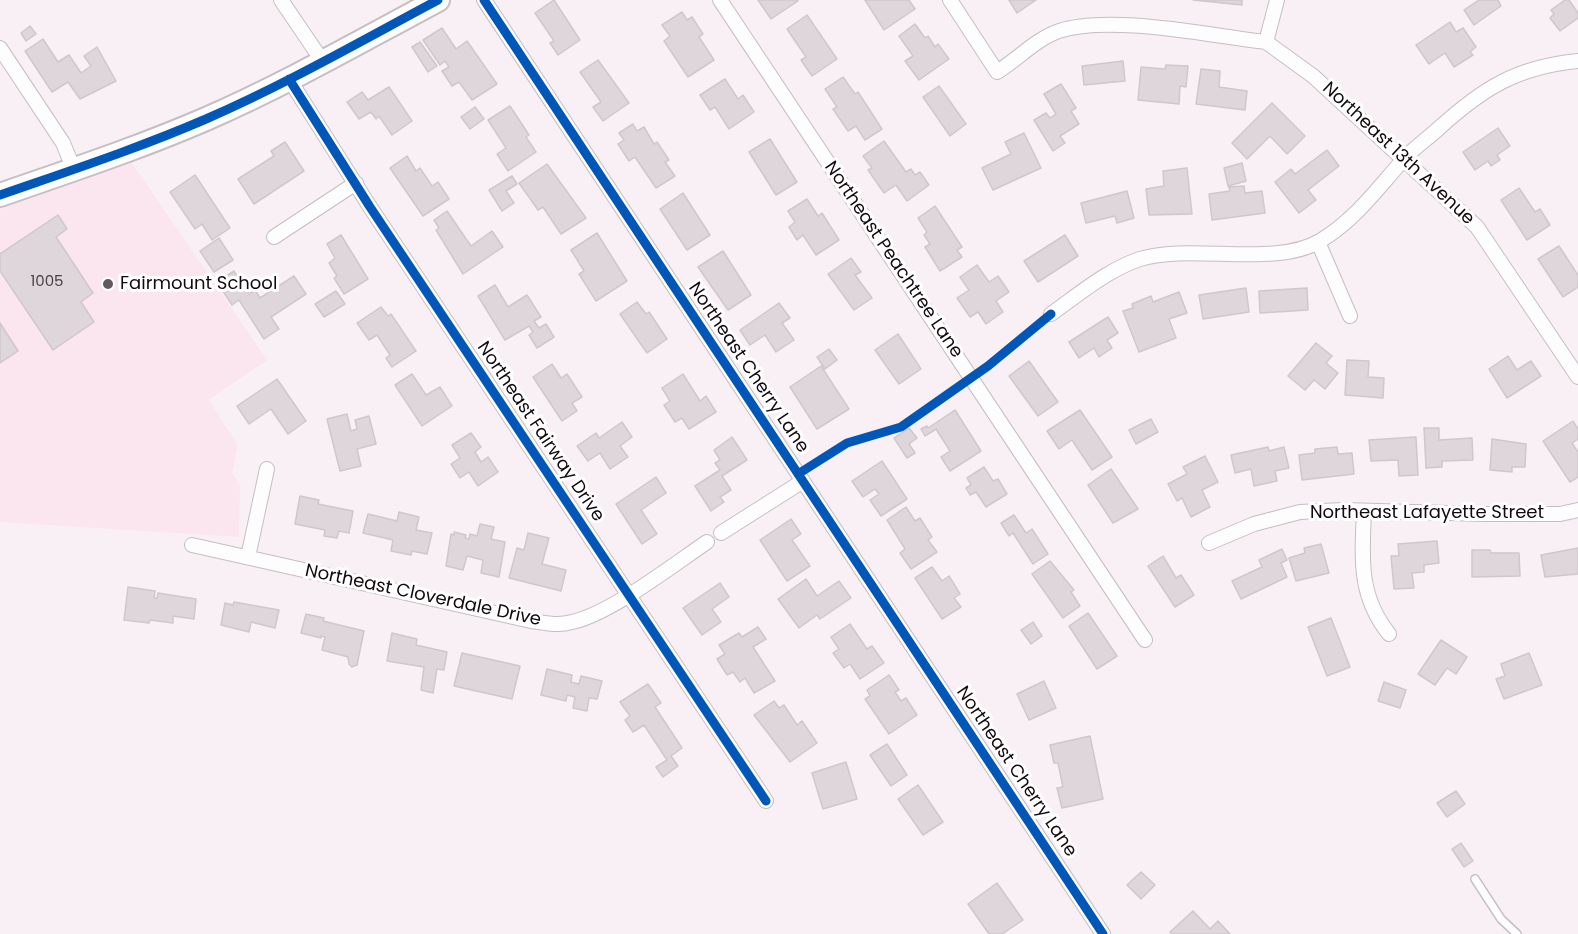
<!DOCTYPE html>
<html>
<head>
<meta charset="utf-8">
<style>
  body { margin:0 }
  canvas { display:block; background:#f8f0f4 }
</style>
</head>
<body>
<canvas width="1578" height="934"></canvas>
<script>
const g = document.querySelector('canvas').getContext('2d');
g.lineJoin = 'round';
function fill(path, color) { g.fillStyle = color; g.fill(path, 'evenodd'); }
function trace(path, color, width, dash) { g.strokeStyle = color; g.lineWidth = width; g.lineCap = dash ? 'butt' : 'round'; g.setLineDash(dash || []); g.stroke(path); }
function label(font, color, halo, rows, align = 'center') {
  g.font = font + ' Poppins,sans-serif'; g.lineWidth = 6; g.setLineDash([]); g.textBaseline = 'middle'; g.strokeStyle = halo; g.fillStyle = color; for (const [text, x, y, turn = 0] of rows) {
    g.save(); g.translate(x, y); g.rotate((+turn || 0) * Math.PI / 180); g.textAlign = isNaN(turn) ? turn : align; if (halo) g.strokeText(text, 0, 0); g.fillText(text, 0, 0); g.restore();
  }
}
const built = new Path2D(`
  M132,163L267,360L209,400L238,446L232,472L240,486L239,537L0,522V209Z`);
const building = new Path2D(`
  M554,0L580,40L558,55L550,43L554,41L535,13Z
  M758,0H797L798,1L771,19Z
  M865,0H909L915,9L884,30Z
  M1009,0H1036L1017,13Z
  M1193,0H1242V5Z
  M1479,0H1498L1501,6L1474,25L1464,10Z
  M1565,0H1569L1578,13V18L1560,31L1550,18L1554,14L1551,10Z
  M682,12L687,20L692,17L703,34L699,37L714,60L688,77L664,41L670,36L662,25Z
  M807,15L837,59L812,76L801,60L806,57L787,29Z
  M1450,22L1456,32L1463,28L1476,47L1470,52L1473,55L1454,67L1445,53L1429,64L1416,45Z
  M915,24L925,38L928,36L935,47L938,44L949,59L919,80L905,61L913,56L899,36Z
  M30,26L36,34L26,41L21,33Z
  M442,28L456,49L467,41L497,84L472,100L459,82L452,86L442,71L449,67L445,61L440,65L423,40Z
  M43,39L58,62L69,55L81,73L91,66L84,56L97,47L116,81L80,99L68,82L52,92L25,51Z
  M420,42L437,66L428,72L412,47Z
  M598,60L629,103L603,121L593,107L601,102L580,72Z
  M1123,61L1125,81L1084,85L1082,66Z
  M1166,65L1188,66L1186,87L1180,86L1179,104L1138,100L1141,67L1165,69Z
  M1201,69L1220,71L1219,87L1247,91L1245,110L1196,104Z
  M843,77L855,94L858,92L882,129L865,140L856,126L848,131L833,109L837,107L825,89Z
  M725,79L738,99L743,95L754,112L729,129L715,107L710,110L700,95Z
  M1061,84L1076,108L1071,111L1079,124L1060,136L1065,143L1053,151L1034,120L1046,113L1050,118L1056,114L1044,94Z
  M939,86L966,124L950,136L923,97Z
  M389,87L412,121L392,135L379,116L376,119L371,112L359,119L347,102L362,92L368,100Z
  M1272,103L1305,136L1287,154L1270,136L1247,159L1232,143Z
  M510,106L529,135L526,137L536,152L508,171L497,154L506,148L488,120Z
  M475,107L484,119L470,129L461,117Z
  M633,124L637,131L644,127L654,144L657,142L669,160L665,162L675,176L656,188L635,157L629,161L618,144L624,140L619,133Z
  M1498,128L1510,146L1497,155L1500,160L1491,166L1488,161L1475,170L1463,152Z
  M1024,133L1041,168L993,190L982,168L1011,154L1005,142Z
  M770,139L797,182L776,195L749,152Z
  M884,141L906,172L911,169L915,175L920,172L929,185L907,201L896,185L884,193L868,170L872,168L863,156Z
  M285,142L304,171L254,204L238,179L274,156L271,151Z
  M1327,150L1339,166L1308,190L1316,200L1299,213L1275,182L1291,169L1295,174Z
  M407,156L416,171L420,168L432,186L438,182L449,199L423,216L390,168Z
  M1242,163L1246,181L1228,186L1224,168Z
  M547,164L586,218L561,234L543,207L538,210L519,183Z
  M1187,168L1192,214L1149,215L1146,189L1164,186L1163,171Z
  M195,175L230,228L212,240L202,224L195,229L170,192Z
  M512,176L517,184L506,191L514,203L502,211L489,190Z
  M1244,186L1245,193L1262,191L1265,213L1212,220L1209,194L1230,191L1229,187Z
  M1519,188L1535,212L1540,209L1550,225L1527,240L1501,200Z
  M1127,191L1134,218L1117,223L1115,216L1086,223L1081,203Z
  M683,193L710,235L687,250L660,209Z
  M807,199L818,216L822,213L839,240L816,255L803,235L797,240L789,227L795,222L788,211Z
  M935,206L962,247L957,250L962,257L940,271L925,247L930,244L924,235L927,232L918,218Z
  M447,211L471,246L492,231L503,247L463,274L436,230L439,228L434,220Z
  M58,215L67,229L56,237L93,293L81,302L94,322L53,350L0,271V254Z
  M597,233L627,281L596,301L579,274L584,271L571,250Z
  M341,235L368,279L344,294L334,278L337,276L329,263L335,258L327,244Z
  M1065,235L1078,256L1038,282L1024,261Z
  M219,238L233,260L214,272L200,251Z
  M1559,246L1578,275V287L1563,297L1538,259Z
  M723,251L751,295L728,310L698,267Z
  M851,258L861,272L855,275L872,298L854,310L828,274Z
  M977,265L989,282L998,276L1009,292L996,301L1003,312L986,324L978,312L970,317L957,298L969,290L960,277Z
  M234,271L249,294L255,290L260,298L294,276L306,294L271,317L279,329L264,339L239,300L232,305L217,282Z
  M495,285L508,307L527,295L541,317L534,321L539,328L546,324L554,337L537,348L529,335L533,332L529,326L505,340L478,296Z
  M1246,288L1249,312L1203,319L1199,295Z
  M1307,288L1308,310L1260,313L1259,291Z
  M336,291L345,304L324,317L315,304Z
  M1179,292L1187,313L1169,319L1176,338L1139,352L1123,311L1133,308L1132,304L1151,296L1153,302Z
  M637,302L646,314L649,312L667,339L647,353L620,314Z
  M779,303L790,318L782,323L794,340L776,352L765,335L750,345L740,330Z
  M381,307L388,316L391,314L416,351L392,367L386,358L390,355L377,335L369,340L357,323Z
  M1108,317L1118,333L1107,340L1112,348L1099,357L1094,348L1079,358L1069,342Z
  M0,323L18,351L0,363Z
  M898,334L921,369L899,384L875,350Z
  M1316,343L1332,356L1326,363L1338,373L1325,389L1314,380L1305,390L1288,376Z
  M829,349L837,360L825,369L817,357Z
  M1508,356L1517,370L1531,361L1541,376L1507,398L1489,369Z
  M1347,360L1369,361L1368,377L1384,378L1383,398L1345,395Z
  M1029,361L1058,402L1038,416L1009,376Z
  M552,364L561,378L567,374L582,397L572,403L577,411L562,421L533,377Z
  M821,366L849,409L817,429L790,387Z
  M412,374L426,395L440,387L452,406L422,426L395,385Z
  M683,374L700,401L706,396L716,412L689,429L682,418L675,422L664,405L670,401L662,388Z
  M277,379L306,421L288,434L271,409L249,424L237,406Z
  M955,410L981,451L950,471L941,457L950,451L936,429L925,436L921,429L927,426L928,428Z
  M1080,410L1112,457L1092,470L1072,440L1059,449L1047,431Z
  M347,414L351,431L357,429L355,420L369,416L376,444L357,449L361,466L340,471L327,419Z
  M1151,419L1158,432L1136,444L1129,430Z
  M1573,421L1578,429V439L1572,443L1578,452V477L1570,482L1543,441Z
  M622,422L632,437L620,446L628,457L610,469L600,453L588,461L577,446L596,433L599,438Z
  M909,428L917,438L909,444L915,453L907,458L894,438Z
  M1424,428H1439V440L1472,438L1473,460L1442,461V467L1426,468Z
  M471,433L481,447L475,452L481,462L488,457L498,472L478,486L469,472L460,478L451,464L460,458L452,445Z
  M732,437L747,460L722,476L731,490L720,497L724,502L711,511L695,486L720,470L715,463L720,460L714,450Z
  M1416,437L1418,475L1399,476L1398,460L1371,461L1369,440Z
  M1492,439L1526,444L1525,467H1512V472L1490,470Z
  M1268,447L1269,451L1284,447L1289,468L1275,471L1277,481L1254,486L1251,469L1235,473L1231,455Z
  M1337,447L1338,454L1352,453L1354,474L1302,480L1299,455L1315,453V449Z
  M1205,456L1218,482L1202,490L1210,507L1191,517L1182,498L1177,501L1168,484L1187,474L1183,467Z
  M882,461L907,499L881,516L870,500L879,494L875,489L863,497L852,481Z
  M984,467L993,481L998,479L1007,494L986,507L976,492L970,495L966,488L971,485L967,478Z
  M1111,469L1138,509L1113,523L1088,485Z
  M656,477L666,493L641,510L657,534L642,544L616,504Z
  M300,496L319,500L318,504L353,511L349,533L339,531L337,538L324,536L325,530L295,524Z
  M906,507L915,521L920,518L932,537L928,540L937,552L911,569L900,553L905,549L887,520Z
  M399,512L419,517L416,530L432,533L427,554L412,551L411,555L391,551L393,540L363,533L368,514L397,521Z
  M1014,515L1026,533L1032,529L1048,554L1033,564L1013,533L1009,536L1001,523Z
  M791,519L801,534L792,540L810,566L787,581L760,540Z
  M480,524L494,527L491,539L505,542L499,577L481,573L483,560L467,556L463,570L446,566L451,534L454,535V532L466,535L465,538L469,539L470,534L477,536Z
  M528,533L549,538L542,564L566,570L561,591L509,578L517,548L524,550Z
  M1437,541L1439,563L1424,565V572L1412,573L1414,588L1394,589L1391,556H1399L1398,544Z
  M1321,544L1329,573L1296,581L1289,558L1305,553L1304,548Z
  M1578,548V574L1545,577L1541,555Z
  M1282,549L1287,560L1281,563L1287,577L1241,599L1232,581L1262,567L1259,560Z
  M1472,550H1490L1491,553H1519L1520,576L1472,577Z
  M1163,556L1176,578L1181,575L1194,595L1175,607L1148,566Z
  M1050,561L1074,590L1071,592L1080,606L1063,618L1032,574Z
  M932,567L942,581L949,576L960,594L954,598L961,607L942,619L915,578Z
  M806,579L817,596L839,581L851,598L820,619L817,615L799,628L778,599Z
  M720,583L729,597L712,609L721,622L702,635L683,608Z
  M128,587L155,591L154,598H157L158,593L196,599L194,619L173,616V623L150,620L149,623L124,620Z
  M234,602L279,610L275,628L251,622L249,632L221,625L225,603L233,605Z
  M1088,613L1117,656L1097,669L1069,626Z
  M306,614L324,618L323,621L364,631L357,665L352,667L349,664L348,657L322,650L325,637L321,636V638L301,633Z
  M1331,618L1350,667L1327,676L1308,627Z
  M1033,622L1042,636L1031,644L1021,630Z
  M850,624L867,649L872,646L884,663L860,679L850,664L844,668L833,653L839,649L831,637Z
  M758,627L766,639L753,647L775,681L754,693L745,678L740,682L733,672L727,675L717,659L725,654L719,645L739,633L742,637Z
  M392,633L417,639L416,645L447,652L444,670L437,669L433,693L421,690L424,667L387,661Z
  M1441,640L1467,657L1456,674L1447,668L1435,685L1418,674Z
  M462,653L520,666L512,699L454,686Z
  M1529,653L1542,685L1504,699L1496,679L1505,676L1501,664Z
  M547,669L572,675L571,682L579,684L581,676L602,681L597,699L589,698L587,711L573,708L575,697L567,695L566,701L541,695Z
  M889,675L899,690L895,692L901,701L906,698L917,715L889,734L865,699L870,696L867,690Z
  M1044,681L1056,708L1029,720L1017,694Z
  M1384,682L1406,690L1400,708L1378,701Z
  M648,684L661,703L655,707L682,748L671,756L678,766L663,777L656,767L667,760L644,725L633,732L625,720L630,716L620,702Z
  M774,701L779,708L784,705L797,725L802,721L817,743L790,762L754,715Z
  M1090,736L1103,799L1062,808L1057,788L1063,787L1058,763H1054L1050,745Z
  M887,744L907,775L891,786L870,755Z
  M846,762L857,799L823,809L812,773Z
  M918,785L943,822L923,835L898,799Z
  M1456,791L1465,804L1447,817L1437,803Z
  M1461,843L1473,861L1464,867L1452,849Z
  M1141,872L1155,885L1141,899L1127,885Z
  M997,883L1023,920L1002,934H989L968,904Z
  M1193,911L1210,929L1218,921L1230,934H1172L1170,932Z`);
const path = new Path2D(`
  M982,370L1040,323
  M809,467L847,443L901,427L960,386`);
const lane = new Path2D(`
  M1475,879L1501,919L1517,934`);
const street = new Path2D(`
  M281,0L323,62
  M484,0L1103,934
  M720,0L1145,640
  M950,0L997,72C1018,59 1036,39 1059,31C1110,14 1211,36 1266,42
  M1277,0L1266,42L1313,76L1477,227L1578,377
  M0,48L63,143L74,170
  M289,79L370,207L766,801
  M274,237L356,183
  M1318,242L1350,316
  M1051,314C1078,295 1107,270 1140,259C1191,243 1274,268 1320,241C1355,220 1377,189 1404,159C1414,148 1427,139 1438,129C1483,88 1517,67 1578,61
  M1364,511C1362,558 1358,595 1389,634
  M721,533L803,481
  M1209,543L1254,524L1300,512L1343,510L1484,514H1560L1578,510
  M192,545L531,621C545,623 558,626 572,622C610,614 673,565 707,542
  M248,557L267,469`);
const primary = new Path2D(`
  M0,195C69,171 139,148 206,119C286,84 361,41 438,0`);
const cycleway = new Path2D(`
  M484,0L1103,934
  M289,79L370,207L766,801
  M0,195C69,171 139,148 206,119C286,84 361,41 438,0
  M798,474L847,443L901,427L988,366L1051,314`);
const markers = [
  [108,284,6,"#625a5e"]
];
const numberNames = [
  ["1005",47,282]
];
const streetNames = [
  ["Northeast 13th Avenue",1398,154,43],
  ["Northeast Peachtree Lane",893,260,56],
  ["Northeast Cherry Lane",748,368,56],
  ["Northeast Fairway Drive",540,432,56],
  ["Northeast Lafayette Street",1427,513],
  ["Northeast Cloverdale Drive",423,596,12],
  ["Northeast Cherry Lane",1016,772,56]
];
const poiNames = [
  ["Fairmount School",120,284]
];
fill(built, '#fbe6f0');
fill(building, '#ded6da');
trace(building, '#d0c7cb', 1.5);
trace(lane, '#c6bec2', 10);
trace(street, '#c6bec2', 16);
trace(primary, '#c6bec2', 26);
trace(path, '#e0dedf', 3, [3, 4.5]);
trace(lane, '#fefdfd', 7);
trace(street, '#fefdfd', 14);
trace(primary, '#fefdfd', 22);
trace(cycleway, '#0057b8', 9);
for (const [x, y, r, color] of markers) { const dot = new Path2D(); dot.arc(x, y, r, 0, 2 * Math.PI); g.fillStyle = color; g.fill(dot); trace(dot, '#fff', 2); }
label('15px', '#484044', null, numberNames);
label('18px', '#120a0e', '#fff', streetNames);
label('18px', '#120a0e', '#fff', poiNames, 'left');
</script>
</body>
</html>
